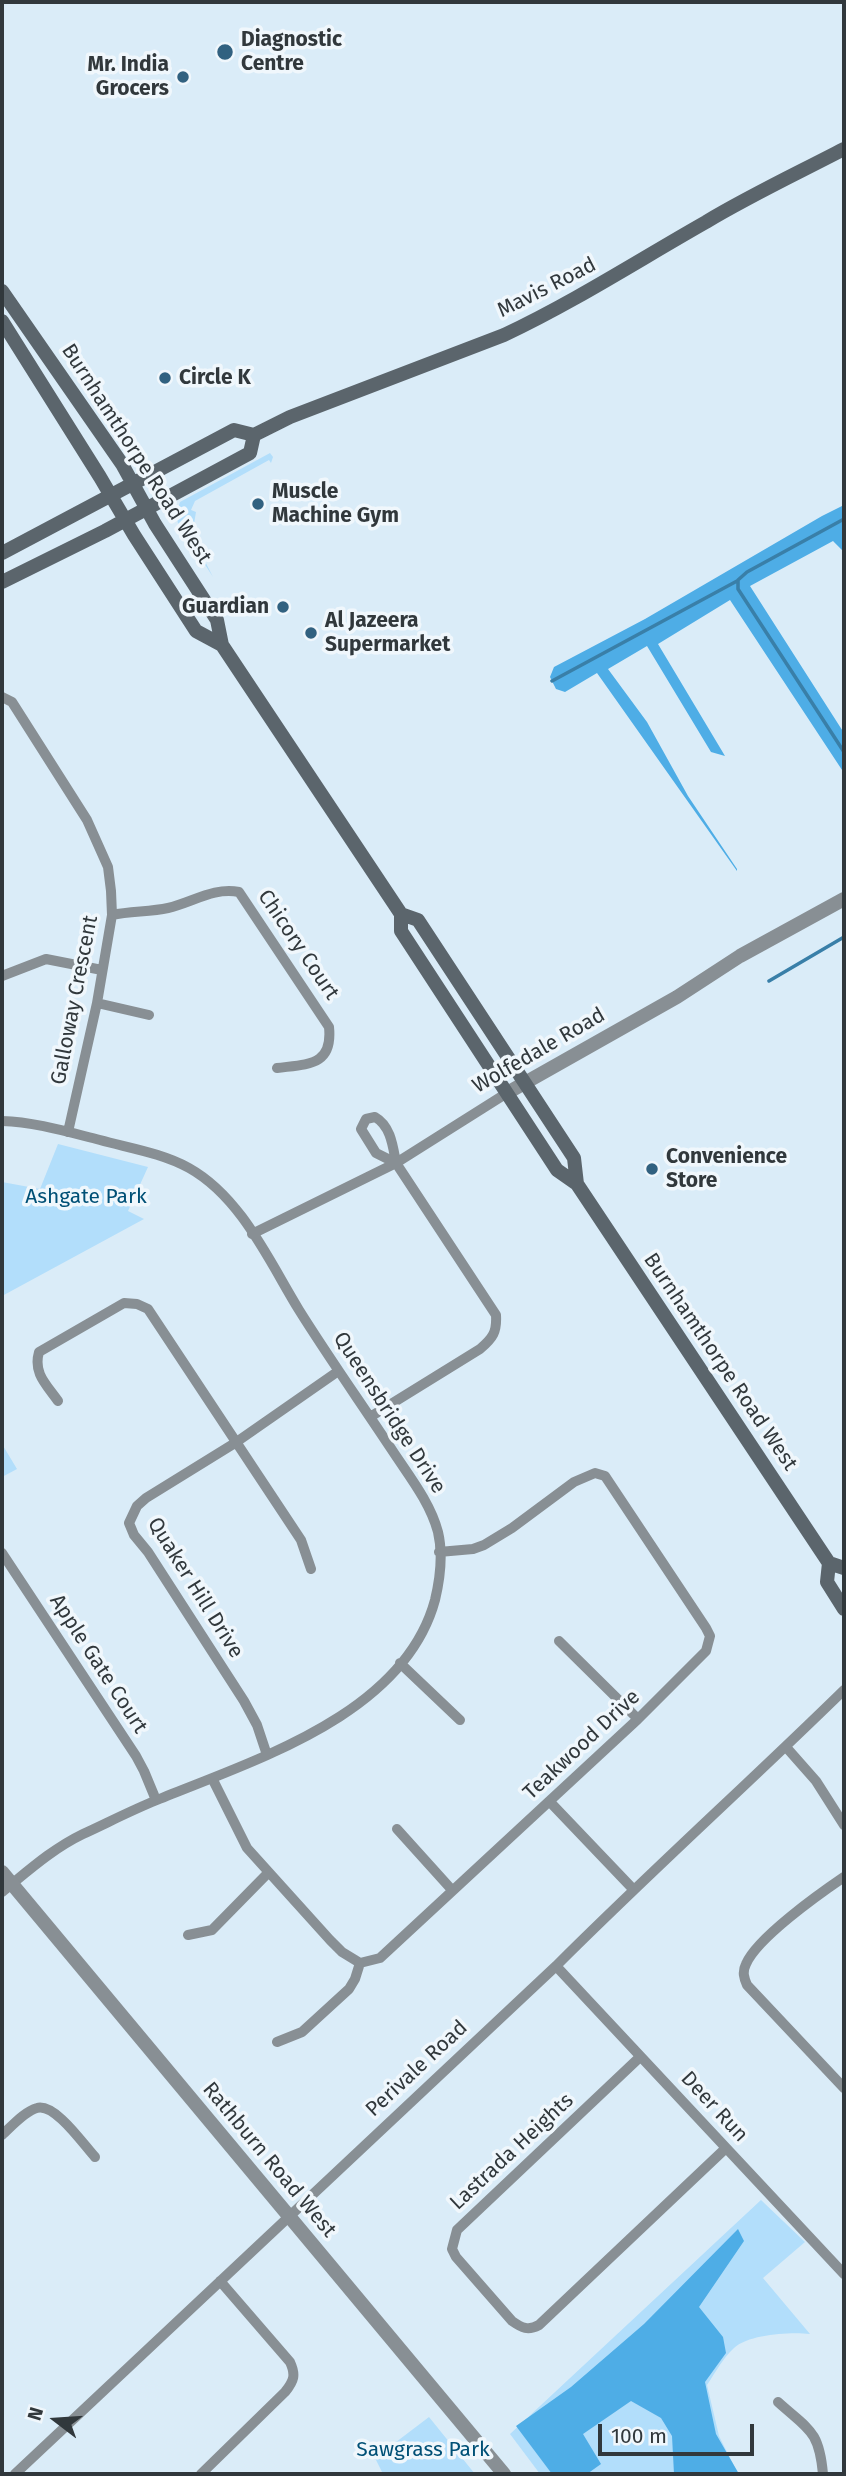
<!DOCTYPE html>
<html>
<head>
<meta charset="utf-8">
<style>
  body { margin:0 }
  #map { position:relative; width:846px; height:2476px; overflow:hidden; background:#daecf8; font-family:"Fira Sans",sans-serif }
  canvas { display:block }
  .frame { position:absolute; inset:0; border:4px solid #31383c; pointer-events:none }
  .north { position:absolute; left:21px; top:2385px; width:70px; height:70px; -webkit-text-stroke:5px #f0f7fc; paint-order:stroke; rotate:287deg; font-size:19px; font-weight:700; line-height:28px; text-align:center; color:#31383c }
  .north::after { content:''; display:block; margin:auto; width:24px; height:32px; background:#31383c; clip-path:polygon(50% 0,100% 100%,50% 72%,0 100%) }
  .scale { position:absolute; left:598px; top:2424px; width:156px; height:32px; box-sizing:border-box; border:4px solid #31383c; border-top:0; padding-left:9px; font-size:21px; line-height:24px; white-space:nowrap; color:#31383c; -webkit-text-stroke:5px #f0f7fc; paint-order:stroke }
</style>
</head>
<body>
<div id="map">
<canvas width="846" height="2476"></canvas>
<div class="frame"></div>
<div class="north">N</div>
<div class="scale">100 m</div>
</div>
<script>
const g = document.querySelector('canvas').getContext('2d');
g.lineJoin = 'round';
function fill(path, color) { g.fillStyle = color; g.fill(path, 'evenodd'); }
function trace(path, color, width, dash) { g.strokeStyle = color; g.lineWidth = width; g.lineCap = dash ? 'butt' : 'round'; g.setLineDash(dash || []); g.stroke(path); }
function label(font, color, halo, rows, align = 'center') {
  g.font = font + ' "Fira Sans",sans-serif'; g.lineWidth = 7; g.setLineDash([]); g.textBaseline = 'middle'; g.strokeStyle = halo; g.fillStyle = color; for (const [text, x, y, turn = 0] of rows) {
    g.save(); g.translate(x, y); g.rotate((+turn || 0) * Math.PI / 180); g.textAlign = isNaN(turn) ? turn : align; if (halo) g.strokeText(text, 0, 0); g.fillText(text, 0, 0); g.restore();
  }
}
const green = new Path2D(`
  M270,453L273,457L271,463L269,460L195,501L191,510L196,512L194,524L199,532L192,536L213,577L178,523L176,515L180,502Z
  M58,1144L148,1167L128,1211L144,1219L2,1296V1182L40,1189Z
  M2,1444L17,1469L2,1477Z
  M761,2200L805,2242L763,2278L810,2334C790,2332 750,2334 734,2348C723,2358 715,2373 707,2385L719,2436L738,2474H540L510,2434Z
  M429,2417L475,2474H383L375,2458Z`);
const forest = new Path2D(`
  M844,505V552L833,541L750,586L844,733V773L730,600L658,644L725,756L711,752L647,646L608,669L647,722L688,796L737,869V871L597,673L565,692L556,689L550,677L554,667L645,619L822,516Z
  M738,2229L744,2241L699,2307L723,2337L726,2353L705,2382L716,2434L739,2474H674L672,2436L661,2418L631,2401L583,2434L601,2464L587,2474H552L516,2426L571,2387L644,2324Z`);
const stream = new Path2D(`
  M844,519L747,572L738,580V589L844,752
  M552,681L737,581
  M769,981L844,937`);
const minor = new Path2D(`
  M2,697L12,702L87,820L108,867L111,891L112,915L97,1003L68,1132
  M112,915C131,911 150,912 168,908C193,902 214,887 239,892L329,1027C333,1066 308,1064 277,1068
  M2,976L46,959L102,970
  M97,1003L149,1015
  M2,1121C35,1122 68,1132 100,1140C129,1148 162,1153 189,1168C241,1197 269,1261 299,1310C329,1358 361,1403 392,1450C409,1476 430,1502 438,1532C443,1553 440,1579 435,1600C404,1715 254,1760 157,1800C132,1810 107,1823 83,1834C52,1849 28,1871 2,1892
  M252,1234L396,1163L507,1093
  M58,1401C46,1384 33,1373 39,1352L124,1303L137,1304L148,1309L301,1540L311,1569
  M370,1417L480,1349C493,1338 497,1332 496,1315L396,1163C393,1147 391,1126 375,1117L366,1119L361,1129L376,1153L396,1163
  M2,1553L136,1756L144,1771L156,1800
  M559,1641L638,1719
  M400,1663L460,1720
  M786,1747L816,1781L844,1825
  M267,1755L257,1725L244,1701L148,1552L134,1535L129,1523L137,1506L146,1498L235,1443L337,1372
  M213,1780L247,1848L330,1940L342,1952L360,1963L380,1958L638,1719L706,1651L710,1636L706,1628L605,1476L595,1473L574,1482L512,1528L484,1545L473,1549L439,1552
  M550,1802L633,1889
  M397,1829L452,1890
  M844,1877C819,1894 757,1938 746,1964C742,1972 744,1978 747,1985L844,2088
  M188,1935L212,1930L268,1873
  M556,1966L844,2274
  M277,2042L302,2032L349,1989L355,1979L360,1963
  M640,2057L457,2230L452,2249L456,2257L512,2321C522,2328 528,2331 539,2325L726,2148
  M2,2135C11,2127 25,2111 37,2108C55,2103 83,2144 95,2157
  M778,2402C809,2430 819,2430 823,2474
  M15,2474L556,1966C650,1872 749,1783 844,1690
  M201,2474L285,2392C294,2381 296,2375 290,2362L220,2281`);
const tertiary = new Path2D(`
  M507,1093L677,997L740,956L844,899
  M2,1872L504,2474`);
const secondary = new Path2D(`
  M2,291L122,464L155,524L217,620L222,645L401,914V931L557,1170L577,1184L829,1563L844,1568
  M2,321L100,477L134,535L196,631L222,645
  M2,553L234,430L254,435L290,417L504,335C574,302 639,260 706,222C751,195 798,173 844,149
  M2,582L105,531L250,453L254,435
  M401,914L418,920L574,1158L577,1184
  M829,1563L827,1582L844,1609`);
const markers = [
  [225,52,9,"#316180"],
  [183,77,7,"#316180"],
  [165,378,7,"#316180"],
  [258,504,7,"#316180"],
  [283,607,7,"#316180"],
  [311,633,7,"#316180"],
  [652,1169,7,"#316180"]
];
const poiNames = [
  ["Diagnostic",241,40],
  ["Centre",241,64],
  ["Mr. India",169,65,"right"],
  ["Grocers",169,89,"right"],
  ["Circle K",179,378],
  ["Muscle",272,492],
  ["Machine Gym",272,516],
  ["Guardian",269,607,"right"],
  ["Al Jazeera",325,621],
  ["Supermarket",325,645],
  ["Convenience",666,1157],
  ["Store",666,1181]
];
const streetNames = [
  ["Mavis Road",547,288,-27],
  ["Burnhamthorpe Road West",136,454,57],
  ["Chicory Court",298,945,56],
  ["Galloway Crescent",75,1000,-79],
  ["Wolfedale Road",539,1051,-30],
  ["Burnhamthorpe Road West",720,1362,56],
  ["Queensbridge Drive",389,1413,57],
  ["Quaker Hill Drive",195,1588,58],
  ["Apple Gate Court",98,1664,57],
  ["Teakwood Drive",582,1745,-43],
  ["Perivale Road",417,2069,-43],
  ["Deer Run",714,2107,47],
  ["Lastrada Heights",512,2152,-43],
  ["Rathburn Road West",269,2160,50]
];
const parkNames = [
  ["Ashgate Park",86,1197],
  ["Sawgrass Park",423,2450]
];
fill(green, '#b2defb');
fill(forest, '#4eade6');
trace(stream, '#397fa8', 3.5);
trace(minor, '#888f94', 10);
trace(tertiary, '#888f94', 14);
trace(secondary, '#5b656c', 14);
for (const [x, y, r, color] of markers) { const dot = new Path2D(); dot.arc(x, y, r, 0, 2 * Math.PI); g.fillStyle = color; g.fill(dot); trace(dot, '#f0f7fc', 2.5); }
label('bold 21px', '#31383c', '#f0f7fc', poiNames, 'left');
label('21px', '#31383c', '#f0f7fc', streetNames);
label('21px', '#005076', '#f0f7fc', parkNames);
</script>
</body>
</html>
